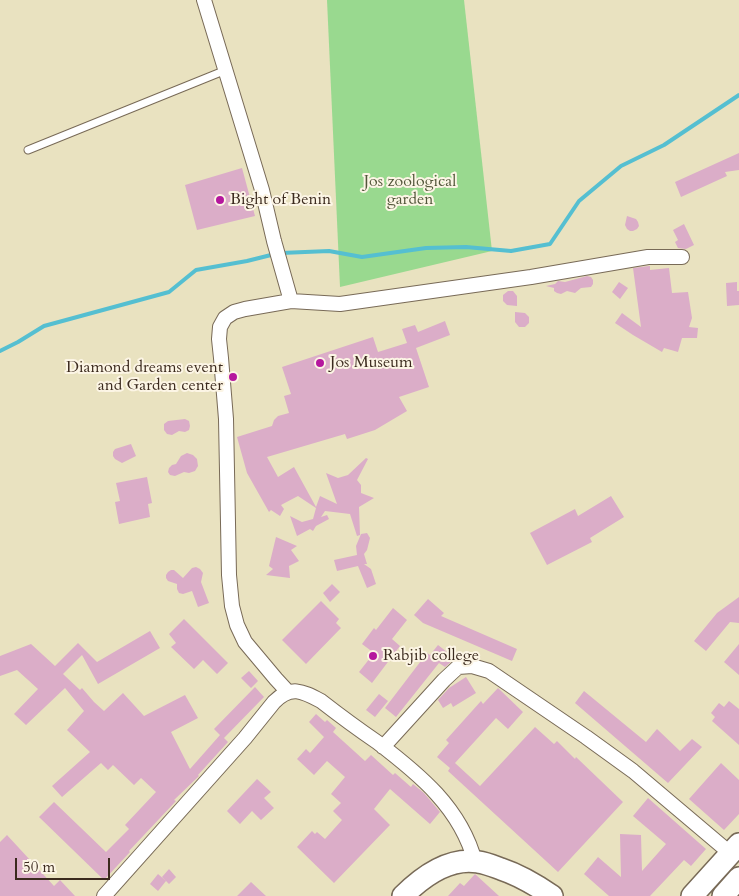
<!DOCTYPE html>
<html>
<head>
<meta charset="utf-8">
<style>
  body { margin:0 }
  #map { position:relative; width:739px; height:896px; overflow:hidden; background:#e9e2c0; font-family:Cardo,serif }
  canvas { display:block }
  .scale { position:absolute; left:15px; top:858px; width:95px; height:22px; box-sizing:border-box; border:2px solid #3b2a1e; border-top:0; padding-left:6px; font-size:15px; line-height:18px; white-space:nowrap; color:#3b2a1e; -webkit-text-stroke:4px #fcf5e5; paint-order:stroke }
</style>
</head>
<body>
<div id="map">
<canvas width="739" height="896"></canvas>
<div class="scale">50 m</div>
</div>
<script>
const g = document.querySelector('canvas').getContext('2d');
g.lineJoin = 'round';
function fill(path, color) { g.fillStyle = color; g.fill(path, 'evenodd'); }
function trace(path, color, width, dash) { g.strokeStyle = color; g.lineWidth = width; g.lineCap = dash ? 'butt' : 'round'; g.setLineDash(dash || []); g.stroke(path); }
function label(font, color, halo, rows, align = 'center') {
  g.font = font + ' Cardo,serif'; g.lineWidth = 4; g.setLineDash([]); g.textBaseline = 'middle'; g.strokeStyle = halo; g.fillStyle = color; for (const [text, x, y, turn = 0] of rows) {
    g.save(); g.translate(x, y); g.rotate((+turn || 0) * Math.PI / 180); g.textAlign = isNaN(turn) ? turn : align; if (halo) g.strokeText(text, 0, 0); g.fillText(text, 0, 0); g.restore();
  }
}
const green = new Path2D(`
  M327,0H464L492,251L340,287Z`);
const stream = new Path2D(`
  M281,253L329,251L362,257L426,248L466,247L511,251L550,244L579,201L621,166L664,145L739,95
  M0,351L18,342L44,326L169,292L196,270L247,261L275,254`);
const building = new Path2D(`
  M739,153V170L725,172L727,176L681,197L675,182Z
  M242,168L255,216L197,230L185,185Z
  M627,216L636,219L638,222L639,226L637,229L633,231H630L627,229L625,225Z
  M684,224L694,245L686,249L678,248L675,242L678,240L673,230Z
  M649,266H650V270L669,268L672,293L688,292L692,318L689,327L698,328L697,338H682L678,352L664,348L662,352L633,335L615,323L622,313L641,327L633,268Z
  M587,276L591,277L593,280V284L591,287L581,288L575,293L567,291L561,294L557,293L554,291V288L546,286L555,284L558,281L565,282Z
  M619,282L628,288L620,299L612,292Z
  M737,282V291H739V305L727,306L726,283Z
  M508,291H513L517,296V306L507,305L503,301V295Z
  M515,312L525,313L529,317V323L525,327H519L515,322Z
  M445,321L450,335L416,348L429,387L399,397L407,411L375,430L347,439L345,434L267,457L278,477L294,467L316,507L320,496L337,504L326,473L338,478L348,475L366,458L368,459L357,480L361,485V493L374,498L359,507L360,535L357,536L350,514L325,511L321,517L327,515L329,519L316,526L313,531L310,529L297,536L290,516L302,522L313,519L316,508L298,496L281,505L284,509L280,516L271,510L269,512L247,473L237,437L272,426L274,420L278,416L289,413L284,396L291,394L282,367L373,337L378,352L407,343L402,329L415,325L418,332Z
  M185,419L189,421L190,426L189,430L185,432L179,431L172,435L167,434L164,430V424L168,421Z
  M131,444L136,456L122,463L115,459L113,456V452L115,449Z
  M187,453L193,455L197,459L198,466L195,471L189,473L184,472L175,476L170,475L168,472L169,468L172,465L176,464L181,456Z
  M147,477L152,503L148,504L150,517L119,524L115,502L120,501L116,483Z
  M611,496L624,517L590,538L592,542L547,565L530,533L575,509L578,516Z
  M367,533L370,538L367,550L364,554L367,564H364L371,569L376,584L367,588L358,566L337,571L334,560L357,555L356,546L361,534Z
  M276,537L297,546L291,550L299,561L289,566L290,578L266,575L273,569L269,566Z
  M196,567L200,569L203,573L201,582L209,603L198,607L192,591L183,594L179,593L177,589V584L168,581L166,578V575L168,572L171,570H174L183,578L192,568Z
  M332,584L340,592L330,602L323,593Z
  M739,597V623L730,622L706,651L694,641L717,613Z
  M428,599L444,613L441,616L517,649L512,661L423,623L414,615Z
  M321,601L339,619L336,623L341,628L306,664L282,640Z
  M393,608L407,620L392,639L400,646L372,683L359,672L374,653L362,644L374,628L376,630Z
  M184,619L228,663L217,674L203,660L194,669L171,647L176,643L169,634Z
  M150,631L160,648L98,684L82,655L63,674L80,690L82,688L94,702L104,711L123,693L144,716L185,695L198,718L171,732L190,769L220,735L214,729L255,687L264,697L224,738L228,742L198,775L199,776L174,800L176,801L129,851L130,852L104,880L39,817L54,802L106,852L129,829L125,825L156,792L141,778L134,785L113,765L108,770L101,763L62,797L52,786L90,752L67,730L84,711L65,688L26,725L14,714L38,689L17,670L0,676V656L31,644L55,666L78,643L97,662Z
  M739,644V675L724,662Z
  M438,645L456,659L452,661L445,667L439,663L396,717L385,708L427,653L430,655Z
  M249,671L258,681L251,688L241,678Z
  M466,677L476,693L453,707L451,703L443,708L438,700L449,688Z
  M498,688L523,712L508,729L496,718L455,763L480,786L535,727L554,744L557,741L575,759L576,757L623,802L558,872L448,771L450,768L437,757L449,743L446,740L481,701L483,704Z
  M584,691L646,742L657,729L680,751L692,739L702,747L668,783L575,703Z
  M379,694L388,701L375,717L366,710Z
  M729,701L739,709V745L712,721L715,717L711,713L719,703L724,707Z
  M316,714L325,722L327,720L336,728L333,732L365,761L371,755L393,775L395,773L411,787L413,784L424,793L440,812L430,824L390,789L374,809L390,825L334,883L297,847L312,831L315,834L317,832L325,839L342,820L333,811L341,803L331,794L345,777L327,761L314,775L297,759L306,749L310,753L324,737L309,722Z
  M721,763L739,780V814L724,830L689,799Z
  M257,779L271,792L264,798L274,808L261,820L252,811L240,824L227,811Z
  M648,798L706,849L691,866L684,860L650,896H609L584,874L598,857L621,877L620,834L641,835L642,871L666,844L633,816Z
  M7,835L54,886L60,880L75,896H0V842Z
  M169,869L176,877L169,884L166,881L158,891L150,884L158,874L166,881L162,877Z
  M475,874L499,896H448L460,883L464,886Z
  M251,882L266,896H237Z`);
const service = new Path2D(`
  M28,150L226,70`);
const minor = new Path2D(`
  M204,0L262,190L274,241L291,301
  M288,692L276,679L245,642L237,625L232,606L229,575L226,419L221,358L219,339L220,327L225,318L234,312L245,309L291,301L340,304L531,277L648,257H682
  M383,747L444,680L458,667L472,666L489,671L586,737L633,771L730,853
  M104,896L245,738L274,702C291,685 302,691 321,701C339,715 358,729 377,742C419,774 461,808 475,862`);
const primary = new Path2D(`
  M403,896C422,877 449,857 478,862C486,863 493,866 501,869C519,875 536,885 552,896
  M692,896L739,844
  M723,896L739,878`);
const markers = [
  [220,200,5,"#b5179e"],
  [320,363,5,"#b5179e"],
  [233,377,5,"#b5179e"],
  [373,656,5,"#b5179e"]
];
const parkNames = [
  ["Jos zoological",410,182],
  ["garden",410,200]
];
const poiNames = [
  ["Bight of Benin",230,200],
  ["Jos Museum",330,363],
  ["Diamond dreams event",223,368,"right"],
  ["and Garden center",223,386,"right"],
  ["Rabjib college",383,656]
];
fill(green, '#99d98f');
trace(stream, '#55bfd1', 4);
fill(building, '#dbadc8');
trace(service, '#786a57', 9);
trace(minor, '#786a57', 16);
trace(primary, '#786a57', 24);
trace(service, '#fff', 7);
trace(minor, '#fff', 14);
trace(primary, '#fff', 21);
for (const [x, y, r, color] of markers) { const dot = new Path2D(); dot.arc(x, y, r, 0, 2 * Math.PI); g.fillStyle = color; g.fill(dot); trace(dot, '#fcf5e5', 2); }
label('16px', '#52563a', '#fcf5e5', parkNames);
label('16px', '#3b2a1e', '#fcf5e5', poiNames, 'left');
</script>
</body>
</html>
